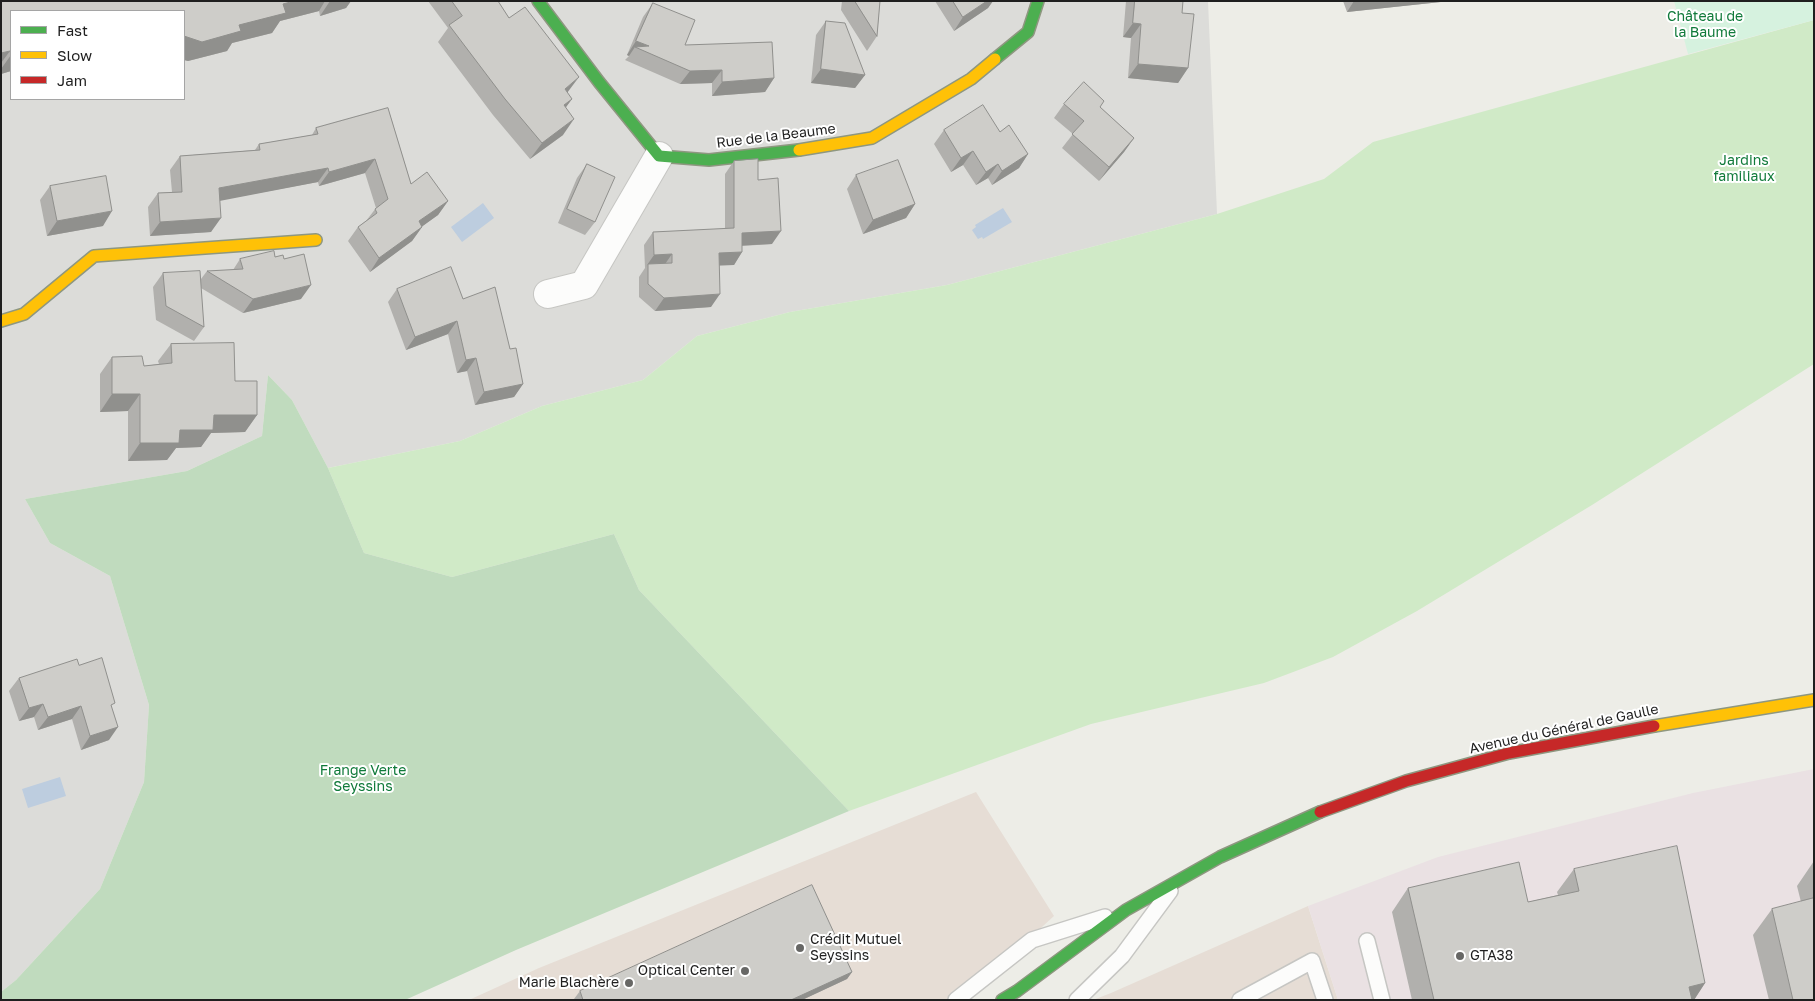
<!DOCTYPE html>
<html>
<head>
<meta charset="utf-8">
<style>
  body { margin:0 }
  #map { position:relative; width:1815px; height:1001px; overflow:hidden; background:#edede7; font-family:"Golos Text",sans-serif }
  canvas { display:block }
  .frame { position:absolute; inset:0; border:2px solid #1f1f1f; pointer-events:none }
  .legend { position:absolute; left:10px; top:10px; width:175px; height:90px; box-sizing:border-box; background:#fff; border:1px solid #a5a5a5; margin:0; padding:6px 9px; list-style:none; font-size:15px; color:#1f1f1f }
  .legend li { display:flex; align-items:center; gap:10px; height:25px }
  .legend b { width:25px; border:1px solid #a5a5a5 }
</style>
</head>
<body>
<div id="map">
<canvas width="1815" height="1001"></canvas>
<div class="frame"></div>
<ul class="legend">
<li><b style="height:6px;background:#4caf50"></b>Fast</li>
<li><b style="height:6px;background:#ffc107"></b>Slow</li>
<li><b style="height:6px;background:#c62828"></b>Jam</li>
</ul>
</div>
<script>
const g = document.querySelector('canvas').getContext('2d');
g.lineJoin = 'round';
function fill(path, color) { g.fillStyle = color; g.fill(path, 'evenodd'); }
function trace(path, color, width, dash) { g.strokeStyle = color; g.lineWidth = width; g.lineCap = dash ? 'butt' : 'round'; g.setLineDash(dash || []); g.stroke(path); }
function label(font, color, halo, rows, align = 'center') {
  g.font = font + ' "Golos Text",sans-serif'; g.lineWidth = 4; g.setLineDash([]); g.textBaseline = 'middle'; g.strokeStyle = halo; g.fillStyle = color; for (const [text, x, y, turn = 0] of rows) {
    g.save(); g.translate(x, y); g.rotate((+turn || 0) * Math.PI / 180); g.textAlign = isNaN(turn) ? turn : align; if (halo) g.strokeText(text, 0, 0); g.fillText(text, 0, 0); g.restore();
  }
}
const residential = new Path2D(`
  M1,1H1208L1217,214L947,285L790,312L697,336L643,380L542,406L460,441L328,468L292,400L268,375L262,436L187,471L25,499L50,543L110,576L149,705L144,782L100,889L16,980L1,992ZM11,11H184V99H11Z`);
const commercial = new Path2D(`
  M976,792L1054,916L962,1000H469L539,968Z
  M1308,906L1338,1000H1093L1111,993Z`);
const industrial = new Path2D(`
  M1814,769V1000H1338L1308,906L1438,857L1693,793Z`);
const grass = new Path2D(`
  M1814,20V364L1592,505L1417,611L1333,657L1264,683L1091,724L849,811L639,590L614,534L452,577L364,553L328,468L460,441L542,406L643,380L697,336L790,312L947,285L1217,214L1324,179L1373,142Z`);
const forest = new Path2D(`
  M268,375L292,400L328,468L364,553L452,577L614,534L639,590L849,811L516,950L405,1000H1V992L16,980L100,889L144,782L149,705L110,576L50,543L25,499L187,471L262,436Z`);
const park = new Path2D(`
  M1674,1H1814V20L1688,54Z`);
const water = new Path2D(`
  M483,203L494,218L462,242L451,227Z
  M1003,208L1012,222L983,239L982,237L978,239L972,230L976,227L975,225Z
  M60,777L66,796L28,808L22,789Z`);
const lane = new Path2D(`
  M1367,941L1382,1000
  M956,1000L1032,940L1105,917
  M1077,1000L1122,956L1170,891
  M1240,1000L1312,961L1325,1000`);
const street = new Path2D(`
  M548,294L584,285L659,156`);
const fast = new Path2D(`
  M538,1L599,82L659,156L709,160L799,150
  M995,59L1028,32L1038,1
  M1002,1000L1017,991L1126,910L1220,857L1320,812`);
const slow = new Path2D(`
  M799,150L872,138L971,79L995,59
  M1,321L24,314L94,256L316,240
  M1654,726L1814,700`);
const jam = new Path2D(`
  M1320,812L1406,781L1509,753L1654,726`);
const wall = new Path2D(`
  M1,1H351L346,8L320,16L319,11L280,21L272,33L232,43L227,51L188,61L11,11V71L1,74Z
  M428,1H498L509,18L572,99L566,107L563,135L530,159L493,115L438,42L448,28Z
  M842,1H880L877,36L867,51L841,10Z
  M935,1H993L988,8L954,31Z
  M1126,1H1183L1182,13L1188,68L1178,83L1128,78L1131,38L1123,37Z
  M1343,1H1450L1347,12Z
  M653,3L685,45L774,78L765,92L712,96V83L680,84L625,60L629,56L627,55L643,17Z
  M826,21L865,75L855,88L811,83L816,35Z
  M1064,104L1100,107L1134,138L1124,152L1099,181L1062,148L1073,134L1054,118Z
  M388,108L411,184L448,201L438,215L422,226V227L412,241L370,272L348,241L358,227L366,221L376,208L365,173L319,186L318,182L220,200L211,232L150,236L148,207L158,193L172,192L170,170L180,156L255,150L259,144L312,135L316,128Z
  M944,130L1000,132L1028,154L1019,168L992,185L988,178L976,185L963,165L951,172L934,144Z
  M734,161L758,180L772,244L742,246V252L734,265H719L711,307L655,311L639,297V277L645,268L644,245L653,232L725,229V174Z
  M587,164L595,222L585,235L558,223L577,178Z
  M856,175L915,204L906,218L863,234L847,189Z
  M50,186L103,226L47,236L40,200Z
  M275,257L284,259L301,299L243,313L201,288L204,327L194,341L156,320L153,287L163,273L201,279L207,271L233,270L240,259Z
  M397,289L463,299L510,349L523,384L514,397L475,405L467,371L457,373L448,334L406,350L388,302Z
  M171,344L235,381L257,415L245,432L211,433L201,447L176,448L167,460L128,461V411L100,412V374L112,357L144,366L159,364L158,361Z
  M79,665L112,708L109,740L81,750L72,719L38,730L34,717L19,721L9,691L19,678Z
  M1814,861V1000H1769L1753,935L1772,909L1801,902L1797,886Z
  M1574,869L1705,983L1694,1000H1412L1392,912L1408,888L1528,902L1558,895L1557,892Z
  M852,972L847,979L802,1000H575L574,999L580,991Z`);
const shadedWall = new Path2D(`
  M294,1H325L319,11L280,21L272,33L232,43L227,51L188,61L184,60V36L239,25L283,4Z
  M330,1H351L346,8L320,16Z
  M987,1H993L988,8L954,31L963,17Z
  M1354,1H1450L1347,12Z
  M1133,23L1141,24L1131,38L1123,37Z
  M636,41L649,46L635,47L629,56L627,55Z
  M10,51L1,63V53Z
  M11,55V71L1,74V69Z
  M1138,64L1188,68L1178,83L1128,78Z
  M821,69L865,75L855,88L811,83Z
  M722,70L712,83L680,84L690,71Z
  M579,77L567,93L565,89Z
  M774,78L765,92L712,96L722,82Z
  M572,99L560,115L564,105Z
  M574,119L563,135L530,159L542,143Z
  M1134,138L1124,152L1099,181L1109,167Z
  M973,151L963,165L951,172L961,158Z
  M1028,154L1019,168L992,185L1002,171Z
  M375,159L365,173L319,186L329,172Z
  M998,164L988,178L976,185L986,172Z
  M328,168L318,182L209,203L219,188Z
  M448,201L438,215L409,236L419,221Z
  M915,204L906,218L863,234L873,220Z
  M112,211L103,226L47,236L57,221Z
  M221,218L211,232L150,236L160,222Z
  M422,227L412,241L370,272L379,258Z
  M781,231L772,244L733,246L742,233Z
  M742,252L734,265L710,266L719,253Z
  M672,254L663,267L648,264L645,268L654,255Z
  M311,285L301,299L243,313L253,299Z
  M720,294L711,307L655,311L664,298Z
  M457,321L448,334L406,350L415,337Z
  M476,358L467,371L457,373L466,360Z
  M523,384L514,397L475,405L484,392Z
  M112,394H140L128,411L100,412Z
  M214,415H257L245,432L211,433L201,447L176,448L167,460L128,461L140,443L180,430Z
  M43,704L34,717L19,721L29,708Z
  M81,706L72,719L38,730L48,717Z
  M118,727L109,740L81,750L90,736Z
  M852,972L847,979L802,1000H791Z
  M1705,983L1694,1000H1680L1689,987Z`);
const building = new Path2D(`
  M1,1H294L283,4L286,13L239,25L241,31L202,42L184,36V11H11V55L10,51L1,53Z
  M452,1H498L509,18L525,7L579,77L565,89L572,99L564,105L574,119L542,143L505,99L449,25L462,16Z
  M855,1H880L877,36Z
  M953,1H987L963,17Z
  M1135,1H1183L1182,13L1194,14L1188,68L1138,64L1141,24L1133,23Z
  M653,3L695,20L685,45L772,42L774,78L722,82V70L690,71L635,47L649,46L636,41Z
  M826,21L845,23L865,75L821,69Z
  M1084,82L1104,101L1100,107L1134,138L1109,167L1072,134L1084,121L1064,104Z
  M983,105L1000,132L1009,125L1028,154L1002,171L998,164L986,172L973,151L961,158L944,130Z
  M388,108L411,184L427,172L448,201L419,221L422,227L379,258L358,227L377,213L375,209L388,199L375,159L329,172L328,168L219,188L221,218L160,222L158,193L182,192L180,156L260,150L259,144L318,134L316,128Z
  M758,159V180L778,178L781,231L742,233V252L719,253L720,294L664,298L648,284V264L672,263V254L654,255L653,232L734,228V161Z
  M898,160L915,204L873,220L856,175Z
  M587,164L615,177L595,222L567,209Z
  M106,176L112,211L57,221L50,186Z
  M274,251L275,257L283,255L284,259L304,254L311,285L253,299L207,271L243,269L240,259Z
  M451,267L463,299L495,287L510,349L516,348L523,384L484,392L476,358L466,360L457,321L415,337L397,289Z
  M200,271L204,327L166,306L163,273Z
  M234,343L235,381H257V415H214L213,430H180L179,443H140V394H112V357L142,356L144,366L172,363L171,344Z
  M102,658L115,703L111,705L118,727L90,736L81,706L48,717L43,704L29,708L19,678L77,659L79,665Z
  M1677,846L1705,983L1689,987L1692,1000H1434L1408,888L1519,862L1528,902L1579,891L1574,869Z
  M812,885L852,972L791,1000H583L580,991Z
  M1814,898V1000H1793L1772,909Z`);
const markers = [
  [800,948,5,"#676765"],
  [1460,956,5,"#676765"],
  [745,971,5,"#676765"],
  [629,983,5,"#676765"]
];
const parkNames = [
  ["Château de",1705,17],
  ["la Baume",1705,33],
  ["Jardins",1744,161],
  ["familiaux",1744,177],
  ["Frange Verte",363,771],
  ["Seyssins",363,787]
];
const streetNames = [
  ["Rue de la Beaume",776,136,-7],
  ["Avenue du Général de Gaulle",1564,729,-12]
];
const poiNames = [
  ["Crédit Mutuel",810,940],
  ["Seyssins",810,956],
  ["GTA38",1470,956],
  ["Optical Center",735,971,"right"],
  ["Marie Blachère",619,983,"right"]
];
fill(residential, '#dcdcd9');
fill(commercial, '#e6ddd5');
fill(industrial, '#eae1e3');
fill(grass, '#d0eac7');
fill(forest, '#c0dbbe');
fill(park, '#d6f2df');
fill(water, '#bdcddf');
trace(lane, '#c6c6c3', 18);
trace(street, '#c6c6c3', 30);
trace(fast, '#8e9780', 14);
trace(slow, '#8e9780', 14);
trace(jam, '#8e9780', 14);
trace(lane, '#fcfcfb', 15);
trace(street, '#fcfcfb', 28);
trace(fast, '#4caf50', 11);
trace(slow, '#ffc107', 11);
trace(jam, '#c62828', 11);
fill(wall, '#b1b0ad');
fill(shadedWall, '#90908d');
fill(building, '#cecdc9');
trace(building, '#90908d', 1);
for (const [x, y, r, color] of markers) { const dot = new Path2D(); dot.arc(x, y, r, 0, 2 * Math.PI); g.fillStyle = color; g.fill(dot); trace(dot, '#fff', 2); }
label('14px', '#107a3a', '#fff', parkNames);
label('14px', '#1f1f1f', '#fff', streetNames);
label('14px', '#1f1f1f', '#fff', poiNames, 'left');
</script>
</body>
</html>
